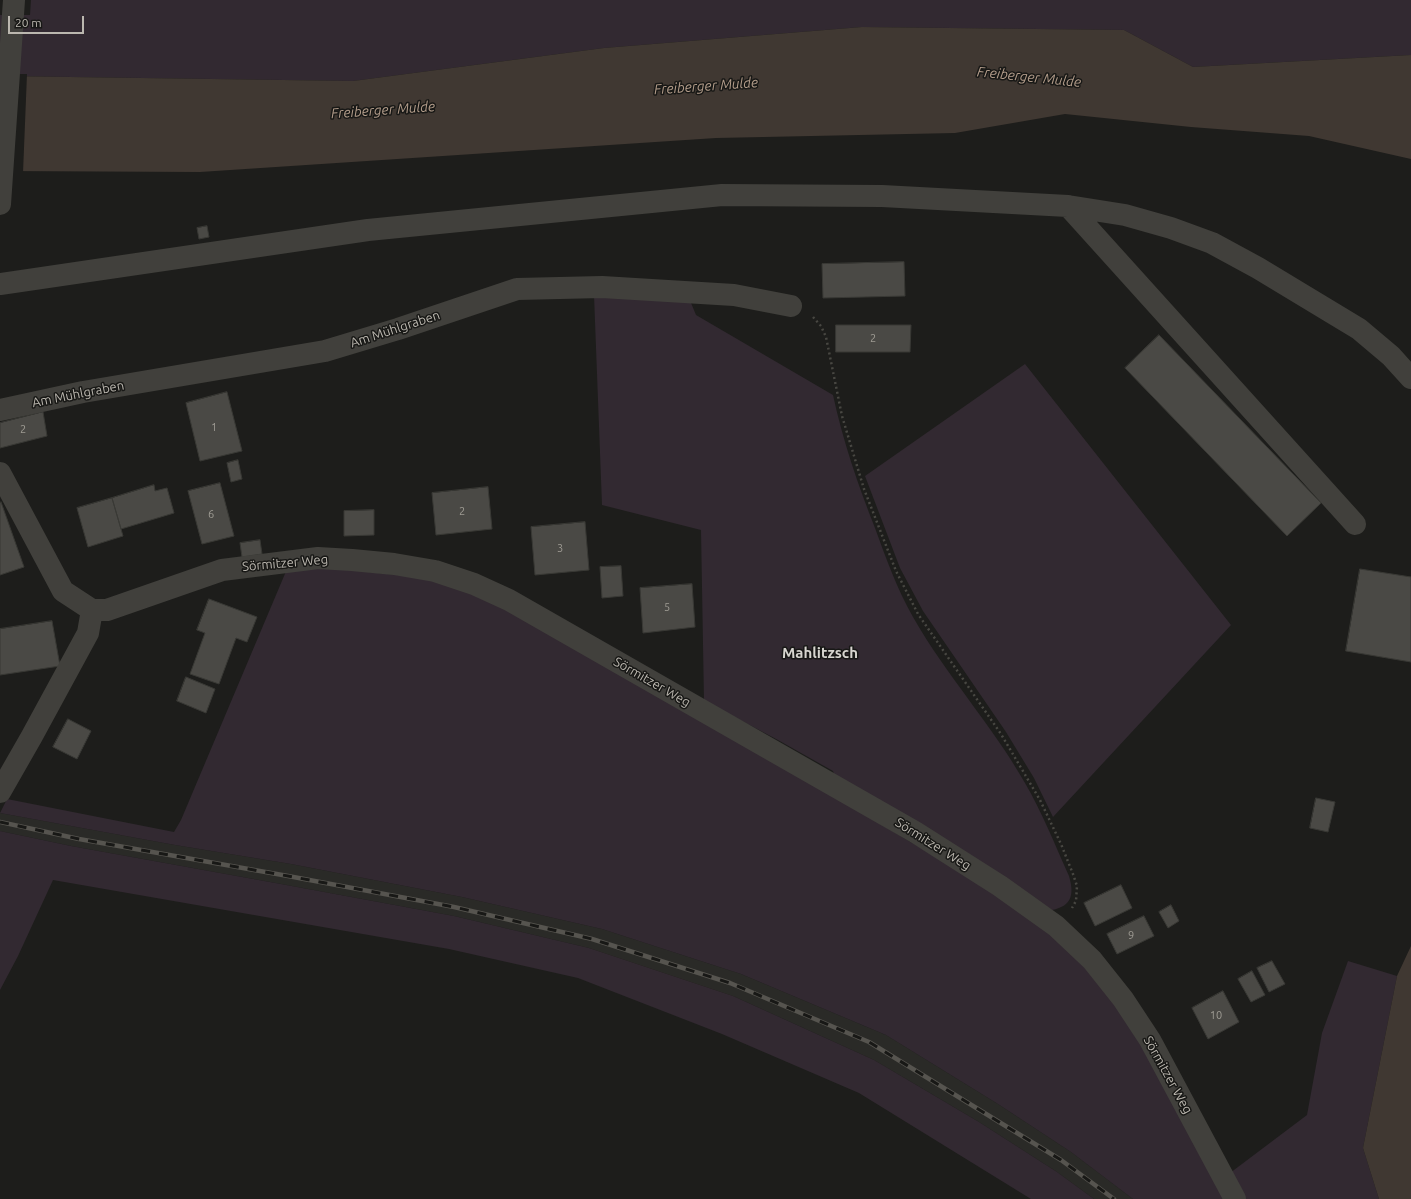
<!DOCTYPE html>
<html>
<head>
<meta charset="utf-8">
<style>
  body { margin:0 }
  #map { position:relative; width:1411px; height:1199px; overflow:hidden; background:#1d1d1b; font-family:Ubuntu,sans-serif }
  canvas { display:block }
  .scale { position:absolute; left:8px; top:16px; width:76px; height:18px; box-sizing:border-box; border:2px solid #bbb7af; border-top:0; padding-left:5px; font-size:12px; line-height:14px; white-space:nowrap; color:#bbb7af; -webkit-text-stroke:3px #181816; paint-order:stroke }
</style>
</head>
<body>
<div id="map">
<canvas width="1411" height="1199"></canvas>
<div class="scale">20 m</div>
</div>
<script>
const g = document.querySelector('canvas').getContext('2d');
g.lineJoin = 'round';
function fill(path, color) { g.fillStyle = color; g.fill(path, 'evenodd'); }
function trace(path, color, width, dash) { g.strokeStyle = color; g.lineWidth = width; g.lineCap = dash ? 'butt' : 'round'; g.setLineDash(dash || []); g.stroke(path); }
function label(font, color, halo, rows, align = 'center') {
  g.font = font + ' Ubuntu,sans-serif'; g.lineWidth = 3; g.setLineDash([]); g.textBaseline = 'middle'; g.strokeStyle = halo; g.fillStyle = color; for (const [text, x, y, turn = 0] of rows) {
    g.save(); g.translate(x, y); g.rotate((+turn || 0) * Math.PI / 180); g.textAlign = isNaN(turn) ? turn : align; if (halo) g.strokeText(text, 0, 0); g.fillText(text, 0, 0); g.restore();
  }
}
const built = new Path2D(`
  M0,813L175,845L291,864L462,897L602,929L741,974L886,1035L998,1104L1071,1152L1133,1199H1094L1057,1172L979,1122L874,1060L733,996L589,948L454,916L281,884L71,846L0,831Z`);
const green = new Path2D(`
  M31,0H1411V55L1193,67L1124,30L862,27L604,48L353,81L0,76V15H30Z
  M594,295L689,298L696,315L833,395C843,441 858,485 875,528C886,558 897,589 913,617C946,675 992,725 1025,783C1042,812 1055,845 1069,876C1074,893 1073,906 1052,910L836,780L833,771L778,740L704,701L701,530L602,505Z
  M1025,364L1231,625L1053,817L1034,778L1006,732L923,611L900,568L865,476Z
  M313,566L434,579L509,609L825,791L996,893L1070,948L1119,1003L1228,1199H1133L1071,1152L998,1104L886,1035L741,974L602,929L462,897L291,864L175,845L0,813L7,799L174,832L181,820L287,569Z
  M0,831L71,846L281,884L454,916L589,948L733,996L874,1060L979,1122L1057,1172L1094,1199H1031L859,1093L722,1034L578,978L449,949L53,880L18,956L0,990Z
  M1348,961L1397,976L1363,1148L1379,1199H1244L1230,1173L1307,1115L1322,1033Z`);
const water = new Path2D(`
  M862,27L1124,30L1193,67L1411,55V159L1309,136L1191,127L1065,114L955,133L716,138L200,172L0,171V76L353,81L604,48Z
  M1411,946V1199H1379L1363,1148L1397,976Z`);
const pier = new Path2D(`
  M0,74H27L23,173H0Z`);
const building = new Path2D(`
  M207,226L209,237L199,239L197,228Z
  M904,262L905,296L823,298L822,264Z
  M836,325H911L910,352H836Z
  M1159,335L1321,503L1287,536L1125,368Z
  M227,392L242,451L200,461L186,403Z
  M43,412L47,436L0,448V423Z
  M238,460L242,479L231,482L227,463Z
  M220,483L234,536L202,544L188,491Z
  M154,485L155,491L167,488L174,513L121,529L112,498Z
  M488,487L492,529L436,535L432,493Z
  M112,498L123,536L88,547L77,508Z
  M1,502L24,567L0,575V503Z
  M374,510V535L344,536V511Z
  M585,522L589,570L535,575L531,527Z
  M260,540L262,554L242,557L240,543Z
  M621,566L623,596L602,598L600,567Z
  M1360,569L1411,577V662L1346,651Z
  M692,584L695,627L643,633L640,588Z
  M209,599L257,617L247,642L236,638L219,684L190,674L205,633L197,630Z
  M52,621L60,666L0,675V629Z
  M186,677L215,689L206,713L177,701Z
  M68,719L91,731L77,759L53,747Z
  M1316,798L1335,802L1328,832L1310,828Z
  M1121,885L1132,908L1095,926L1084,903Z
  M1171,905L1179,921L1168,928L1159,912Z
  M1144,916L1154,936L1117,954L1107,934Z
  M1272,961L1285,984L1269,992L1257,968Z
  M1252,971L1265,995L1251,1002L1238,979Z
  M1223,991L1239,1022L1208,1039L1192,1008Z`);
const path = new Path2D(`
  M813,317L821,326L826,337L842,416L864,489L896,571L918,614L1001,734L1040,800L1061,844L1073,874L1077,886L1076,901L1072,908`);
const minor = new Path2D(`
  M0,204L14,0
  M1068,206L1125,215L1171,228L1212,243L1258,268L1359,329L1391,356L1411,378
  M0,284L368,230L722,195L882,196L1068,206L1355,524
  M0,410L83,392L325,351L398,329L517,289L602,287L734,295L791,306
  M0,473L63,591L92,610
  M92,610H107L222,570L318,558L352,560L394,564L435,571L474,584L509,600L915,832L1000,886L1056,926L1092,960L1123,999L1150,1040L1235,1199
  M0,792L32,736L88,633L92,610`);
const rail = new Path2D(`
  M0,822L79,839L288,876L454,907L592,939L730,983L869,1042L1061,1160L1114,1199`);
const numberNames = [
  ["2",873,338],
  ["1",214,427],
  ["2",23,429],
  ["2",462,511],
  ["6",211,514],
  ["3",560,548],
  ["5",667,607],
  ["9",1131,935],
  ["10",1216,1015]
];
const streetNames = [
  ["Am Mühlgraben",395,329,-18],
  ["Am Mühlgraben",78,394,-11],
  ["Sörmitzer Weg",285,563,-5],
  ["Sörmitzer Weg",652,682,30],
  ["Sörmitzer Weg",933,844,32],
  ["Sörmitzer Weg",1168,1075,61]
];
const waterNames = [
  ["Freiberger Mulde",1029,77,6],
  ["Freiberger Mulde",706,86,-4],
  ["Freiberger Mulde",383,110,-4]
];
const quarterNames = [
  ["Mahlitzsch",820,653]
];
fill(built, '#2a2a27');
fill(green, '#322931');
fill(water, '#403832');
fill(pier, '#1d1d1b');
fill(building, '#4a4945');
trace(building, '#393935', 1);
trace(path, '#484742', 2.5, [2, 3]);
trace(minor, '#41403c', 22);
trace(rail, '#56544f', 4.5);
trace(rail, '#181816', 3, [9]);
label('11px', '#9f9c94', null, numberNames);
label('13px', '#bbb7af', '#181816', streetNames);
label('italic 14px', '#b29c8a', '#181816', waterNames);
label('bold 15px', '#d7d5cf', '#181816', quarterNames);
</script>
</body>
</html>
